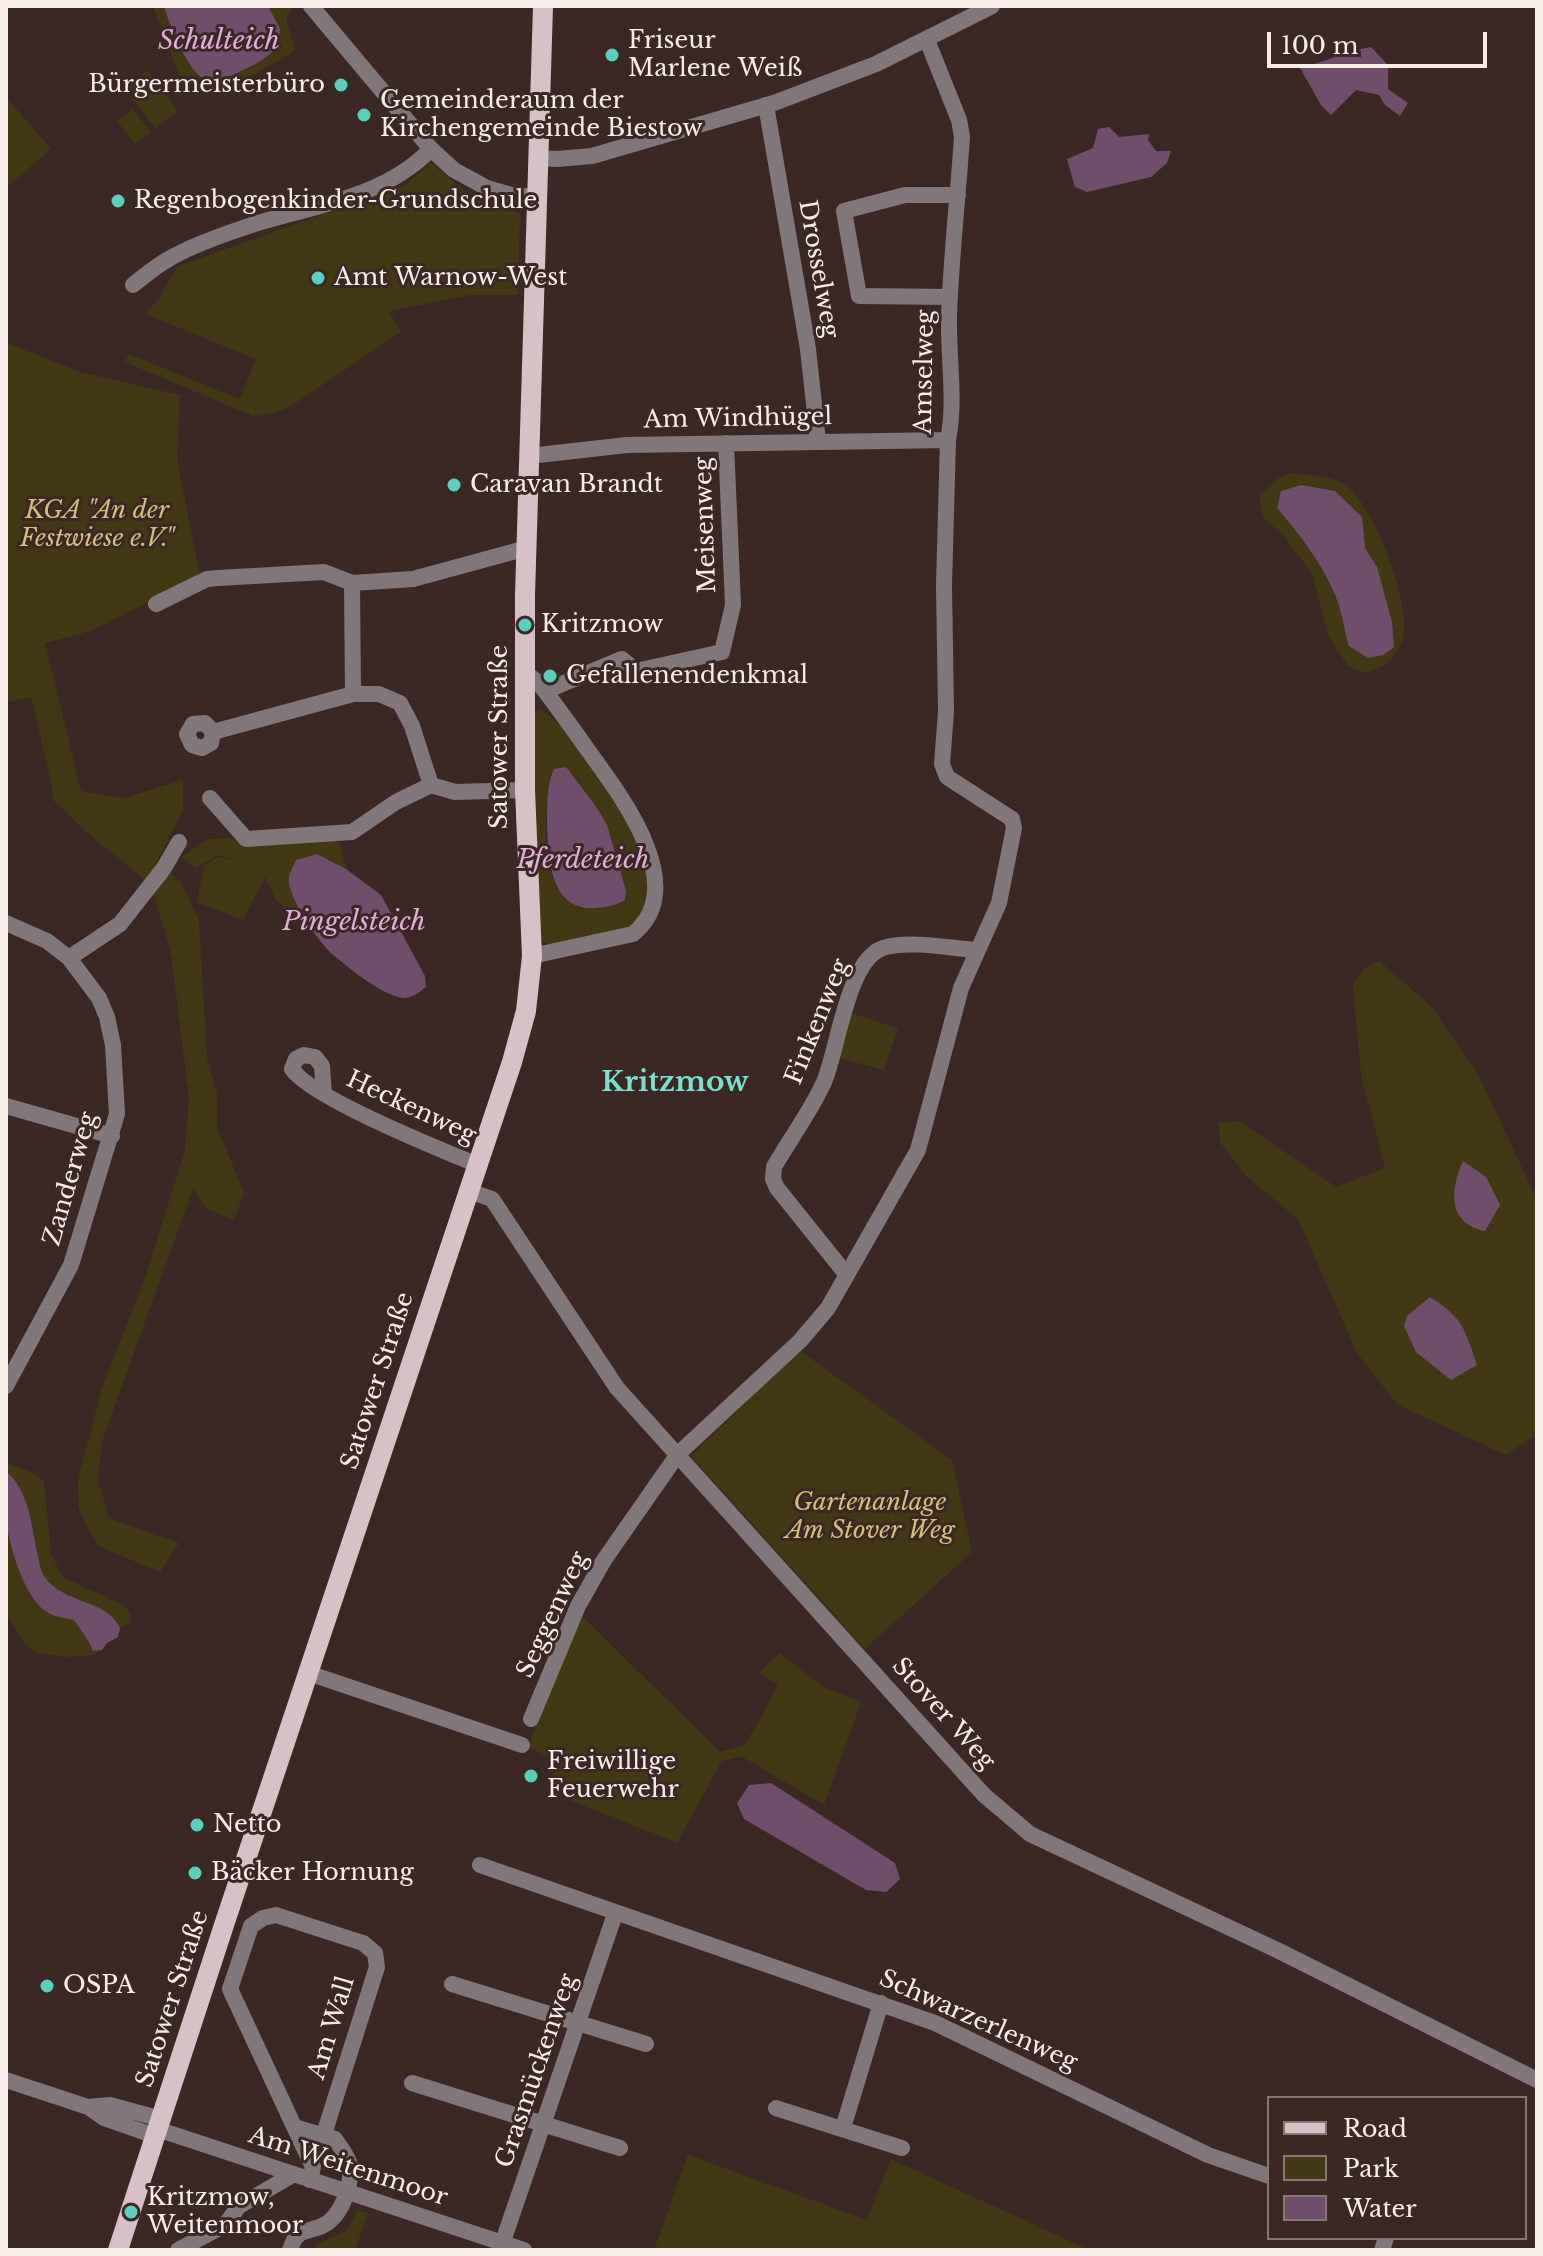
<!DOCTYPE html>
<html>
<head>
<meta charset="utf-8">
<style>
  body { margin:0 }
  #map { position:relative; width:1543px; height:2256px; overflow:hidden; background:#3b2825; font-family:"Libre Baskerville",serif }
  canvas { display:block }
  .frame { position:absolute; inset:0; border:8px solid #f8ece9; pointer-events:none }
  .legend { position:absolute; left:1267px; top:2096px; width:260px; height:144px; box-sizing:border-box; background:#3b2825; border:2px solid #877673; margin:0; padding:10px 14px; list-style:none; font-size:24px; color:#f8ece9 }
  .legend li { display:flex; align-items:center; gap:16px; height:40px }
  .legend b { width:40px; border:2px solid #877673 }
  .scale { position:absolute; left:1267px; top:32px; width:220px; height:36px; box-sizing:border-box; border:4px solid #f8ece9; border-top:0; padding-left:10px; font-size:24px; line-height:28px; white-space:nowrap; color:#f8ece9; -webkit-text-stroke:6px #3b2825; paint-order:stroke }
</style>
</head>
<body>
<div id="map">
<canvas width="1543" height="2256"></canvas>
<div class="frame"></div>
<ul class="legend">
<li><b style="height:10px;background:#d6c1c6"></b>Road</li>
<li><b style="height:22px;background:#433814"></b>Park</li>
<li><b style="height:22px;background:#704e6b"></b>Water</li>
</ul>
<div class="scale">100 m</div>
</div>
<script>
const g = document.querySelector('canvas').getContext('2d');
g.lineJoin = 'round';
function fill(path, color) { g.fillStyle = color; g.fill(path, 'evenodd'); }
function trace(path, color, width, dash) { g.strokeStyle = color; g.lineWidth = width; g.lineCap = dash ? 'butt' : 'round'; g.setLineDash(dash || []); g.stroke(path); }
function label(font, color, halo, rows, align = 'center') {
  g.font = font + ' "Libre Baskerville",serif'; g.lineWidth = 6; g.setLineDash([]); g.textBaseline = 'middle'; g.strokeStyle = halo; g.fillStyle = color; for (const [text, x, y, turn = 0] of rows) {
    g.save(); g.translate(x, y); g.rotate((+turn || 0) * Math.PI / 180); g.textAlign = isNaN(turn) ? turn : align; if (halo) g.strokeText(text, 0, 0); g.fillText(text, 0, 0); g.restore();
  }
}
const green = new Path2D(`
  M153,6H294L286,18L295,50L230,90H202L179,75Z
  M147,70L178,111L155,128L124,87Z
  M6,97L51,149L6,188Z
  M133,109L151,132L135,144L117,121Z
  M431,163L465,191L520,213L518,295H470L389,311L401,332L291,406L274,413L253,416L125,362L129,354L240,399L256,359L145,314L159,299L178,266L404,186Z
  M6,342L80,372L180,395L177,458L200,576L91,631L45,643L81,791L124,798L183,780V810L158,859L164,868L180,881L199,920L207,1059L217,1094V1127L244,1193L234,1220L207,1209L193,1189L102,1441L98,1480L109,1518L179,1543L160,1572L98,1546L79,1510L78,1479L102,1388L146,1275L185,1150L189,1097L171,953L151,885L91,836L53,800L51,781L31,697L6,702Z
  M1290,473C1306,475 1330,476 1344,484C1373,501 1415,612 1402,642C1393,663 1386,665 1366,673L1348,666L1329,637L1312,574L1284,536L1263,517L1259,496L1277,479Z
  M539,709C566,720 627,814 640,842C644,852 647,867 648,878C651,899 642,914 630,929L548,945L542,941L533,791L534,713ZM547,786L581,909C576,905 569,902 565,898C539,870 547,820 547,786Z
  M231,838C269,850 301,836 339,842L346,869L317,854L296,860L289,878L292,895L318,937L276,900L265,877L243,920L197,902L204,866L217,857L239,860L217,855L196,868L181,857L208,839Z
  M1379,961L1432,1007L1478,1074L1537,1200V1434L1506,1455L1398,1405L1357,1353L1298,1219L1246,1176L1220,1142L1219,1123L1239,1121L1336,1187L1385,1168L1361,1075L1353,986L1364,969Z
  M844,1010L898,1029L884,1070L832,1056Z
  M799,1350L952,1460L972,1552L865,1649L691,1456Z
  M6,1462L37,1475L44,1481L51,1553L62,1577L123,1605L130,1612V1623L120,1627L118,1637L107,1643L102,1650L93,1655L71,1657L36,1653L25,1644L6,1613Z
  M580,1614L720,1752L746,1745L778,1685L759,1673L780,1653L825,1688L861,1702L824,1805L741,1756L721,1762L677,1843L546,1791L558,1762L528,1747Z
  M688,2155L867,2220L891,2159L1089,2250H654Z
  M358,2210L368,2213L355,2250H315L317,2244L346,2231Z`);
const water = new Path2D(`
  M164,6H268L280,29V43C267,59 258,63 239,72C231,76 218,82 209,81C189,77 169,24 164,6Z
  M1371,47L1388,65V89L1408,103L1400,116L1385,105L1379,95L1356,90L1331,115L1321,105L1300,68C1325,62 1347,51 1371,47Z
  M1109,127L1119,137L1149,134L1148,140L1156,151H1171L1167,163L1151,177L1087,192L1075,187L1067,159L1093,148L1098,129Z
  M1301,485L1335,491L1362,517L1365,548L1377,567L1392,622L1394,647L1383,655L1368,658L1349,646C1344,630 1342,612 1336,597C1322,563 1301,536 1277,508L1281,491Z
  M566,767L595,805L607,825L626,891L625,900C614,906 607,907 595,908C550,911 548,858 547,824C547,804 546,788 554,769Z
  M317,854L346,869L381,895L425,976L426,987C419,992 414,997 405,998C385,998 346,966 331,953C318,941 286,895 289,877C290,872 294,865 296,860Z
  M1463,1161L1486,1177L1500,1205L1485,1231C1447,1223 1450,1190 1463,1161Z
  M1430,1297C1464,1319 1464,1328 1477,1365L1451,1380L1416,1352L1404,1326L1407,1316Z
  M6,1471C29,1491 31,1523 37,1552C39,1559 40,1570 44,1576C62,1604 107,1599 120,1628L118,1637L107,1643L102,1650L93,1651C89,1639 81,1631 74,1620C64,1618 54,1617 45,1611C23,1594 10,1547 6,1521C4,1505 6,1487 6,1471Z
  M771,1783L895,1863L900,1879L886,1892L866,1890L744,1819L737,1803L749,1785Z`);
const minor = new Path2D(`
  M311,6L431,149L454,170L487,188L511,195L538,197
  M766,105L808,349L818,441
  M539,158L557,159L592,156L774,103L876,64L992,6
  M133,285C144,276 155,267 167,260C190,246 233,231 258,223C318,205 386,196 431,149
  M950,297L859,296L844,211L905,195H958
  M529,456L627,445L948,440
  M352,583L353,694
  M156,604L207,579L218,578L324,572L352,583L413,579L527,548
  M525,673L538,682C556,705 573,729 590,753C621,796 691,887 633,934L532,956
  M545,691L622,659L636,671L722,652L733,605L726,443
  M205,723L213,732L211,743L202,748L192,745L187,734L193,724Z
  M213,732L353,694H379L400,703L412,726L431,785L455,792L525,790
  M210,798L246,839L352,832L396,802L431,785
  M6,923L47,941L69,958L99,998L107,1017L113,1045L117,1114L71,1265L6,1386
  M69,958L120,924L164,868L179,842
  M324,1094L322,1066L315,1057L304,1055L296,1059L292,1069C310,1097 441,1150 478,1165
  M6,1106L112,1136
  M469,1191L492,1199L617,1388L984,1795L1030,1834L1277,1950L1537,2080
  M846,1274L777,1188L773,1179L774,1167C790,1139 811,1111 824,1082C838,1050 847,960 883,948C907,940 950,948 976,950
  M308,1673L522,1745
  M531,1719L578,1606L604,1560L678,1454L800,1341L828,1308L918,1150L961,988L999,903L1014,828L1012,819L947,777L942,764L946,712L944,585L948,440C956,401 948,357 949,316C951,257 958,197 962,137L959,120L927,40
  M480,1865L935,2023L1208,2155L1269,2176
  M452,1984L646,2044
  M6,2080L88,2107L104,2118L155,2136
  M412,2083L620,2148
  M88,2107L110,2105L161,2119
  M776,2108L902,2148
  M843,2128L881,2003
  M157,2129L524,2250
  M310,2180L313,2167L230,1989L251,1926L263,1918L276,1915L363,1943L375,1953L377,1967L324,2134
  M178,2250L225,2225L239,2206L294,2174
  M290,2250C297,2228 305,2233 322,2226C341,2218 352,2186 350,2166C349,2157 340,2147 335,2139L294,2127
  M500,2250L615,1914
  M1382,2250L1386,2238`);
const major = new Path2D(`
  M118,2250L224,1925L512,1062L526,1011L532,956L525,790V595L543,6`);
const markers = [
  [612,55,8,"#5bcebc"],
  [341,85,8,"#5bcebc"],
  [364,115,8,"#5bcebc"],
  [118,201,8,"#5bcebc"],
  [318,278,8,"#5bcebc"],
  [454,485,8,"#5bcebc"],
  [525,625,8,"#5bcebc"],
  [550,676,8,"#5bcebc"],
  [531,1776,8,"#5bcebc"],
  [197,1825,8,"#5bcebc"],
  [195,1873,8,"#5bcebc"],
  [47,1986,8,"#5bcebc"],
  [131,2212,8,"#5bcebc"]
];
const poiNames = [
  ["Friseur",628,41],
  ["Marlene Weiß",628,69],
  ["Bürgermeisterbüro",325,85,"right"],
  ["Gemeinderaum der",380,101],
  ["Kirchengemeinde Biestow",380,129],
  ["Regenbogenkinder-Grundschule",134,201],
  ["Amt Warnow-West",334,278],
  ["Caravan Brandt",470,485],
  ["Kritzmow",541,625],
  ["Gefallenendenkmal",566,676],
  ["Freiwillige",547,1762],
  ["Feuerwehr",547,1790],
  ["Netto",213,1825],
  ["Bäcker Hornung",211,1873],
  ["OSPA",63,1986],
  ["Kritzmow,",147,2198],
  ["Weitenmoor",147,2226]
];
const streetNames = [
  ["Drosselweg",818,269,80],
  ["Amselweg",925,372,-89],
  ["Am Windhügel",738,419,-1],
  ["Meisenweg",706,525,-92],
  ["Satower Straße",500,737,-90],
  ["Finkenweg",818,1022,-68],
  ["Heckenweg",411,1108,25],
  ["Zanderweg",71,1179,-74],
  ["Satower Straße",378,1381,-72],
  ["Seggenweg",553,1615,-65],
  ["Stover Weg",943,1714,48],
  ["Satower Straße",173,1999,-72],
  ["Schwarzerlenweg",978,2021,24],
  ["Am Wall",332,2028,-73],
  ["Grasmückenweg",537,2071,-71],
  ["Am Weitenmoor",348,2167,18]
];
const parkNames = [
  ["KGA \"An der",97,511],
  ["Festwiese e.V.\"",97,539],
  ["Gartenanlage",870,1503],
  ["Am Stover Weg",870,1531]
];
const waterNames = [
  ["Schulteich",219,42],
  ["Pferdeteich",583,861],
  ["Pingelsteich",354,923]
];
const quarterNames = [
  ["Kritzmow",675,1083]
];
fill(green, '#433814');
fill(water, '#704e6b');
trace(minor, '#81777a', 16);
trace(major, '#d6c1c6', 20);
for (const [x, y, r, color] of markers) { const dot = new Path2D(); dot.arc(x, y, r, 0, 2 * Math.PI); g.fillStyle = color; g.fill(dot); trace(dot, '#3b2825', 3); }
label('24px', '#f8ece9', '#3b2825', poiNames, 'left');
label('24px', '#f8ece9', '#3b2825', streetNames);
label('italic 24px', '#d5be79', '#3b2825', parkNames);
label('italic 26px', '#e4aada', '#3b2825', waterNames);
label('bold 28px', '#79e0ce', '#3b2825', quarterNames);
</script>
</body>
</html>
